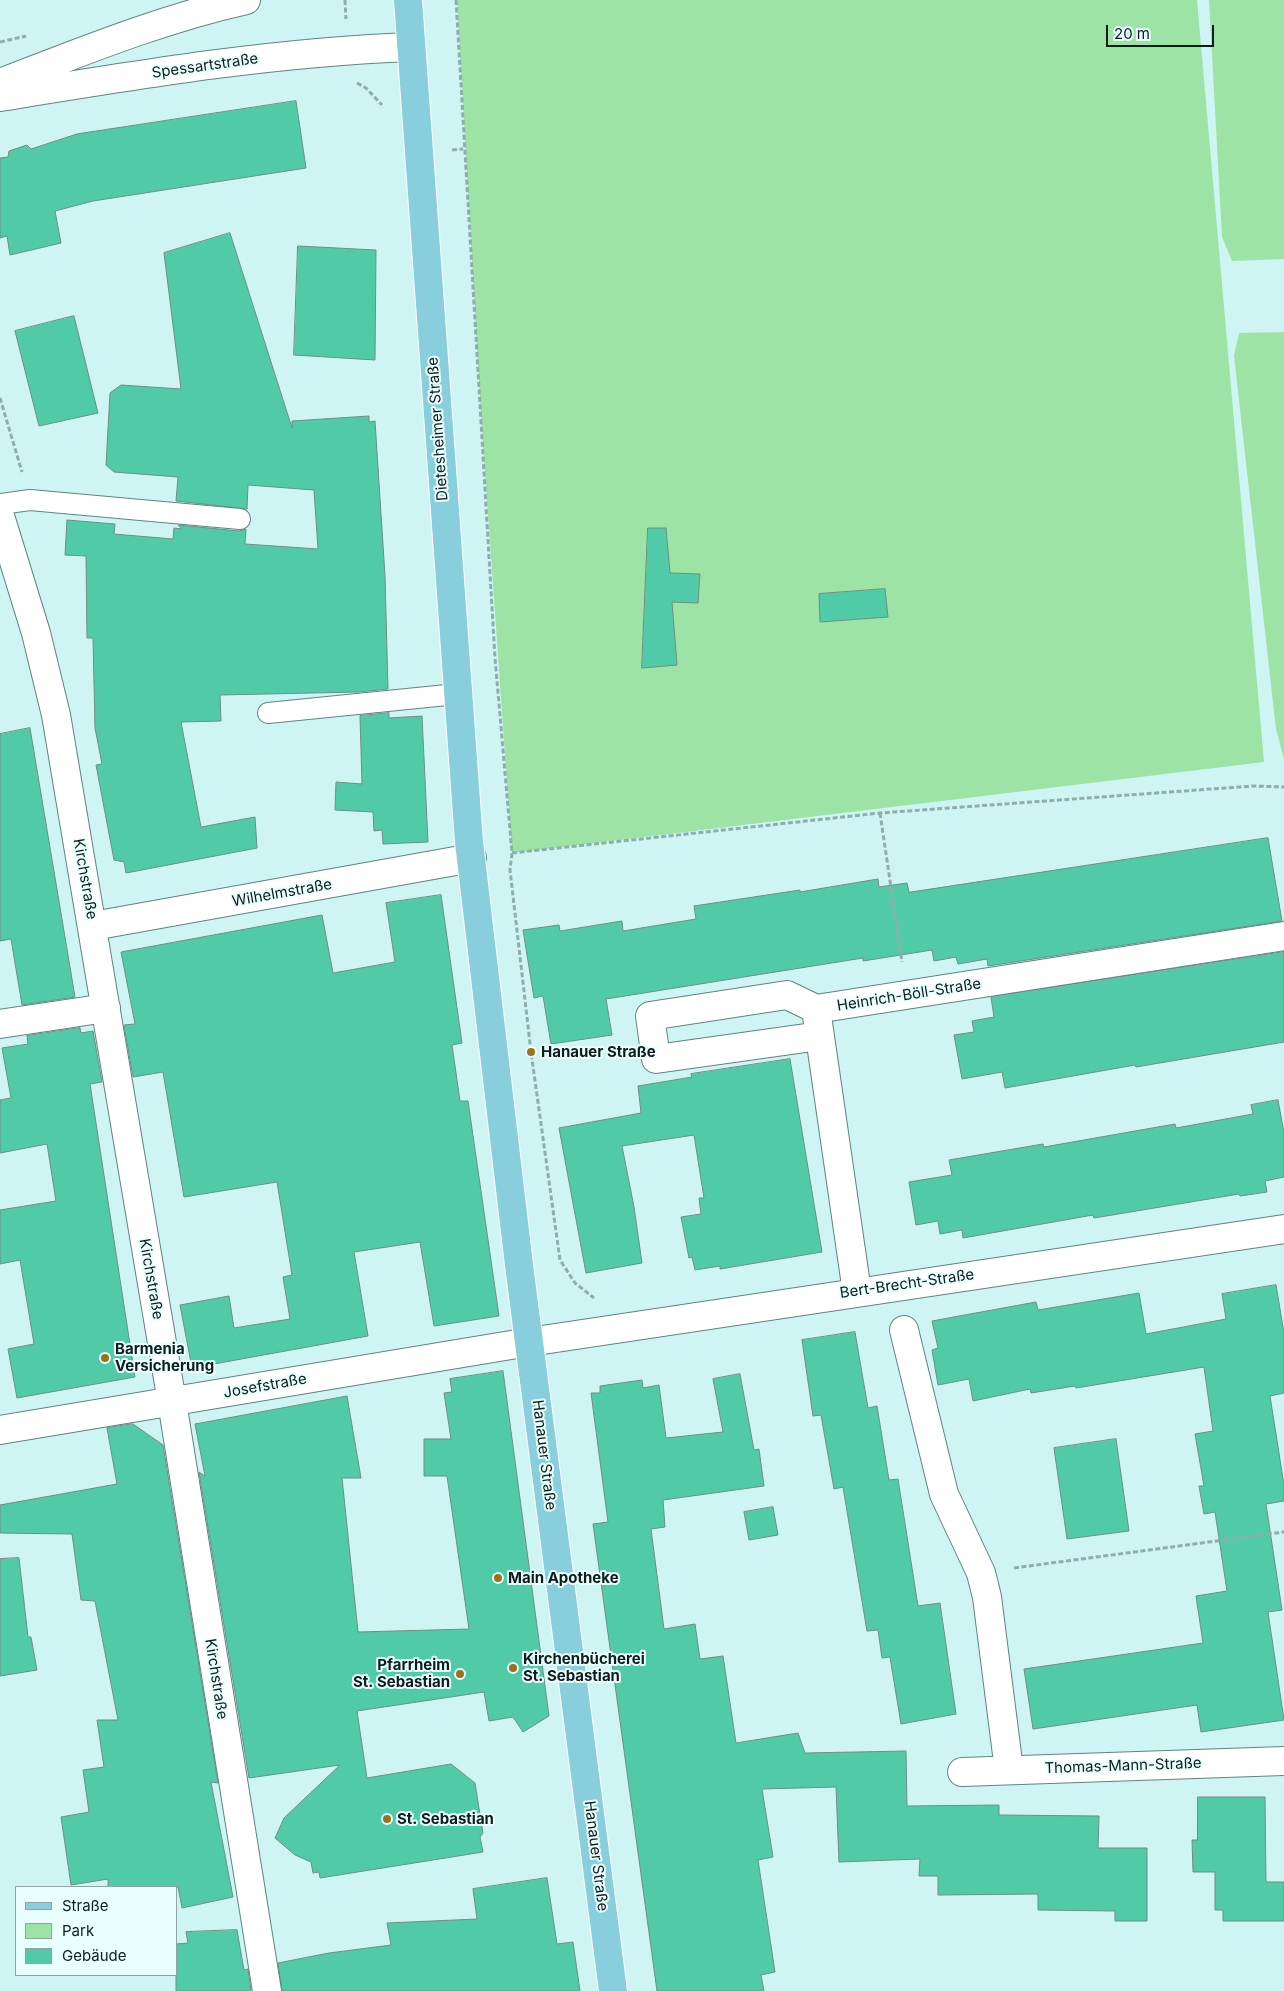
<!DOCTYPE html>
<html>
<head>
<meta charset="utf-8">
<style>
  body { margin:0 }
  #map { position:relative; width:1284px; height:1991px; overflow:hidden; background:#cef5f3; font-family:Inter,sans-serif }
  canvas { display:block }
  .legend { position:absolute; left:15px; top:1886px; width:162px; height:90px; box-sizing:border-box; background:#e8fffd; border:1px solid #91a4a3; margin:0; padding:6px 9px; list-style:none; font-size:15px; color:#0e1c1c }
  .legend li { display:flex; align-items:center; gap:10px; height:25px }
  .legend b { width:25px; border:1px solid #91a4a3 }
  .scale { position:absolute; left:1106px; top:25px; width:108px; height:22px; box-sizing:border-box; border:2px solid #0e1c1c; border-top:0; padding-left:6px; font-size:15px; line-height:18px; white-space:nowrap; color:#0e1c1c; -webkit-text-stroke:4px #e8fffd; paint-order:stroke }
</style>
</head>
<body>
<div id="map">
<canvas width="1284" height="1991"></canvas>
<ul class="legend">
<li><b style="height:6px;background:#89cedd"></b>Straße</li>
<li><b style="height:14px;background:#9de3a6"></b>Park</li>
<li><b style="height:14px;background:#51cba7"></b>Gebäude</li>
</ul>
<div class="scale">20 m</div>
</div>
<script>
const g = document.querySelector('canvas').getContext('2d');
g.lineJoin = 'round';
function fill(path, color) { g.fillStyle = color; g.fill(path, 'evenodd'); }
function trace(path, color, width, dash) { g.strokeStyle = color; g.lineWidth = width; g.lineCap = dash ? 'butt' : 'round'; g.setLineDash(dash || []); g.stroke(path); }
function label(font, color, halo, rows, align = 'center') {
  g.font = font + ' Inter,sans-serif'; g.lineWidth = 4; g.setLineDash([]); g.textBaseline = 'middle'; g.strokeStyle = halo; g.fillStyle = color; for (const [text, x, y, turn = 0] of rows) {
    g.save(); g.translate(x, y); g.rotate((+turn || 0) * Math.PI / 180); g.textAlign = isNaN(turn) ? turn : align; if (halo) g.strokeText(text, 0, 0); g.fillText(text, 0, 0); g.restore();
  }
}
const green = new Path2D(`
  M457,0H1197L1264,762L512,853L481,416Z
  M1209,0H1284V259L1232,261L1222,237Z
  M1284,332V759L1276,729L1234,356L1239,333Z`);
const building = new Path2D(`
  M296,101L306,168L93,201L55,211L61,243L10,255L7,236L0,238V158L8,157L9,151L27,145L31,149L77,134Z
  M230,233L292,428V421L369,416V422L375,421L385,576L388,689L359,692L220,695L221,721L181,722L201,827L255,817L257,848L126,873L124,862L114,860L96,765L102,764L95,728L93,638H87L86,556L65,555L67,520L115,524L114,534L173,539L174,528L182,529L178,525L239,531L246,529L245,544L318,549L314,490L248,485L247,509L176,501L178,477L114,472L106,465L110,393L121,385L181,389L164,253Z
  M298,246L376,250L375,360L294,355Z
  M74,316L98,413L39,426L15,331Z
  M648,528H666L670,573L700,574L698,603L672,602L677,665L642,668Z
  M885,589L888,617L820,622L819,594Z
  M389,713V718L422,716L428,842L383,844L382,830L374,831L373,812L335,810L336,782L362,784L360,716Z
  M30,728L75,997L22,1005L11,939L0,941V734Z
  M1268,838L1282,921L988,966L987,959L958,964L956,957L934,961L932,950L863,961V958L606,999L612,1035L551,1044L543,996L534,998L523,930L559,925L560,931L622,921L623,931L696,919L694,906L800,890V892L878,879L879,887L907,883L909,892Z
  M441,895L462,1043L452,1045L460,1101H468L499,1316L434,1326L420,1242L354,1252L368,1336L192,1368L180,1305L229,1296L234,1328L290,1319L283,1277L292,1275L277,1182L184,1197L163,1072L133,1077L124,1025L135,1024L121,952L322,915L333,973L395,962L386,903Z
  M1284,952V1042L1136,1067L1135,1065L1005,1088L1002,1072L962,1079L954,1035L974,1032L972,1021L994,1017L991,997Z
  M80,1028L81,1033L93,1031L102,1082L90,1084L135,1377L17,1398L8,1349L34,1344L20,1260L0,1264V1210L56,1201L47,1144L0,1153V1100L11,1098L2,1048L28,1044L27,1036Z
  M790,1059L822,1252L720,1269V1266L695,1270L692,1257L689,1258L681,1217L701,1214L699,1198H704L694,1135L622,1146L634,1207L642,1263L586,1273L559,1128L641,1113L638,1086L692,1077L691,1074Z
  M1278,1100L1284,1133V1177L1265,1181L1267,1192L1240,1196L1239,1194L1094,1218L1093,1215L963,1238L962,1230L940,1234L938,1221L916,1225L909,1182L952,1175L949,1160L1043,1144L1044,1147L1175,1124L1176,1128L1253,1114L1251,1105Z
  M1276,1285L1284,1333V1393L1270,1396L1284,1485V1501L1266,1504L1282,1610L1268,1612L1284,1720L1201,1732L1197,1705L1033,1729L1024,1669L1203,1643L1196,1596L1227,1591L1215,1512L1204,1514L1199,1486H1204L1195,1434L1213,1431L1204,1367L1076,1388L1075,1386L1031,1393L1030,1389L973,1401L969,1379L938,1385L932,1350L938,1348L932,1321L1036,1302L1038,1310L1139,1293L1146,1334L1226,1319L1222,1294Z
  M855,1332L868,1408L877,1406L889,1480L898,1479L918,1606L940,1603L956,1714L901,1724L890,1657L882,1658L878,1630L867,1631L843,1487L834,1489L821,1415L813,1416L802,1340Z
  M503,1371L549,1716L523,1732L513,1717L489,1721L484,1692L357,1711L367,1778L451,1764L475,1783L483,1833L480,1837L483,1852L320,1878L319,1872L313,1873L311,1862L295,1855L275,1838L284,1818L340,1765L249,1778L199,1472L205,1476L195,1424L347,1396L361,1478H342L358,1632L469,1629L447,1476H424V1439H451L444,1393L452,1392L450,1379Z
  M740,1374L754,1450L759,1449L764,1486L663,1500L665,1527L651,1529L664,1629L695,1624L700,1659L723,1656L736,1743L798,1733L805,1753L906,1751L907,1806L999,1805V1815L1099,1816L1098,1848H1147V1921H1115V1911L1038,1910V1894L938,1895V1876H919L920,1859L839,1862L836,1787L762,1789L773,1857L758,1860L775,1972L761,1975L764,1991H657L593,1524L608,1522L591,1393H600V1386L642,1380L643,1388L659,1385L666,1438L723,1432L713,1379Z
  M133,1424L163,1445L218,1783L211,1782L233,1897L182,1908L178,1887H108V1879L71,1885L61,1817L89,1812L83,1770L104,1767L97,1720H118L95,1601L81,1600L72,1534L0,1533V1505L117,1484L107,1428Z
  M1116,1439L1129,1531L1067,1539L1054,1448Z
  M773,1507L778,1535L749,1540L744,1512Z
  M19,1558L28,1637H31L37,1670L0,1676V1559Z
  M1198,1797H1265L1266,1882H1284V1921H1223V1910H1215V1872H1193L1192,1840H1197Z
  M547,1878L557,1944L573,1942L580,1991H282L278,1963L329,1953L391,1945L387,1923L477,1919L473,1889Z
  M237,1930L244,1970L248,1969L251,1991H176V1944L188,1943L186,1932Z`);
const path = new Path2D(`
  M345,0L346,19
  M456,0L495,658L512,853L510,870L531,1052L560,1260L575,1283L594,1298
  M0,42L26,36
  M357,83L366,88L382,105
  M452,150L463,149
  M0,398L22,472
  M880,813L902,962
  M512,853L880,813L1253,786L1284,787
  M1014,1568L1284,1532`);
const service = new Path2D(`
  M0,504L30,500L240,519
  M268,713L457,694`);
const minor = new Path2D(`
  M0,516L36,633L56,715L172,1402L267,1991
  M93,926L472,858
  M816,1009L787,995L650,1016L656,1059L820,1036
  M0,1024L106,1008
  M857,1292L816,1009L1284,936
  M904,1330L944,1494L981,1573L987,1597L1009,1770
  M0,1430L529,1342L1284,1229
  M962,1772L1284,1761`);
const secondary = new Path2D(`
  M0,83C81,52 161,19 246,0
  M0,97C136,75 273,52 411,47`);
const primary = new Path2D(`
  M408,0L469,842L519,1265L613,1991`);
const markers = [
  [531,1052,5,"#9a711e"],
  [105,1358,5,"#9a711e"],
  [498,1578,5,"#9a711e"],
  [513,1668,5,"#9a711e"],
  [460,1674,5,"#9a711e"],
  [387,1819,5,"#9a711e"]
];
const streetNames = [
  ["Spessartstraße",205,66,-8],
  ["Dietesheimer Straße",438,429,-94],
  ["Kirchstraße",85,879,80],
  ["Wilhelmstraße",282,893,-10],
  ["Heinrich-Böll-Straße",909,995,-9],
  ["Kirchstraße",151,1279,80],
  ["Bert-Brecht-Straße",907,1284,-8],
  ["Josefstraße",265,1386,-10],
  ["Hanauer Straße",544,1455,83],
  ["Kirchstraße",216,1679,81],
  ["Thomas-Mann-Straße",1123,1766,-2],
  ["Hanauer Straße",596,1856,83]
];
const poiNames = [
  ["Hanauer Straße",541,1052],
  ["Barmenia",115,1349],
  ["Versicherung",115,1366],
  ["Main Apotheke",508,1578],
  ["Kirchenbücherei",523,1659],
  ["St. Sebastian",523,1676],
  ["Pfarrheim",450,1665,"right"],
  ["St. Sebastian",450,1682,"right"],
  ["St. Sebastian",397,1819]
];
fill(green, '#9de3a6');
fill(building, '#51cba7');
trace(building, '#6f8e83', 1);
trace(service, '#608482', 22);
trace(minor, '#608482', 30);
trace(secondary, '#608482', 30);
trace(primary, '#fff', 30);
trace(path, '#8fadac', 3, [5, 2.5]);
trace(service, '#fff', 20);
trace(minor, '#fff', 28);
trace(secondary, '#fff', 28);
trace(primary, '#89cedd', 28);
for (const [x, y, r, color] of markers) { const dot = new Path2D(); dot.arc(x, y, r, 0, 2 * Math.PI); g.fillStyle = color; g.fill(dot); trace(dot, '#e8fffd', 2); }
label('15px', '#0e1c1c', '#e8fffd', streetNames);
label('bold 15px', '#0e1c1c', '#e8fffd', poiNames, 'left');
</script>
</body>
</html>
